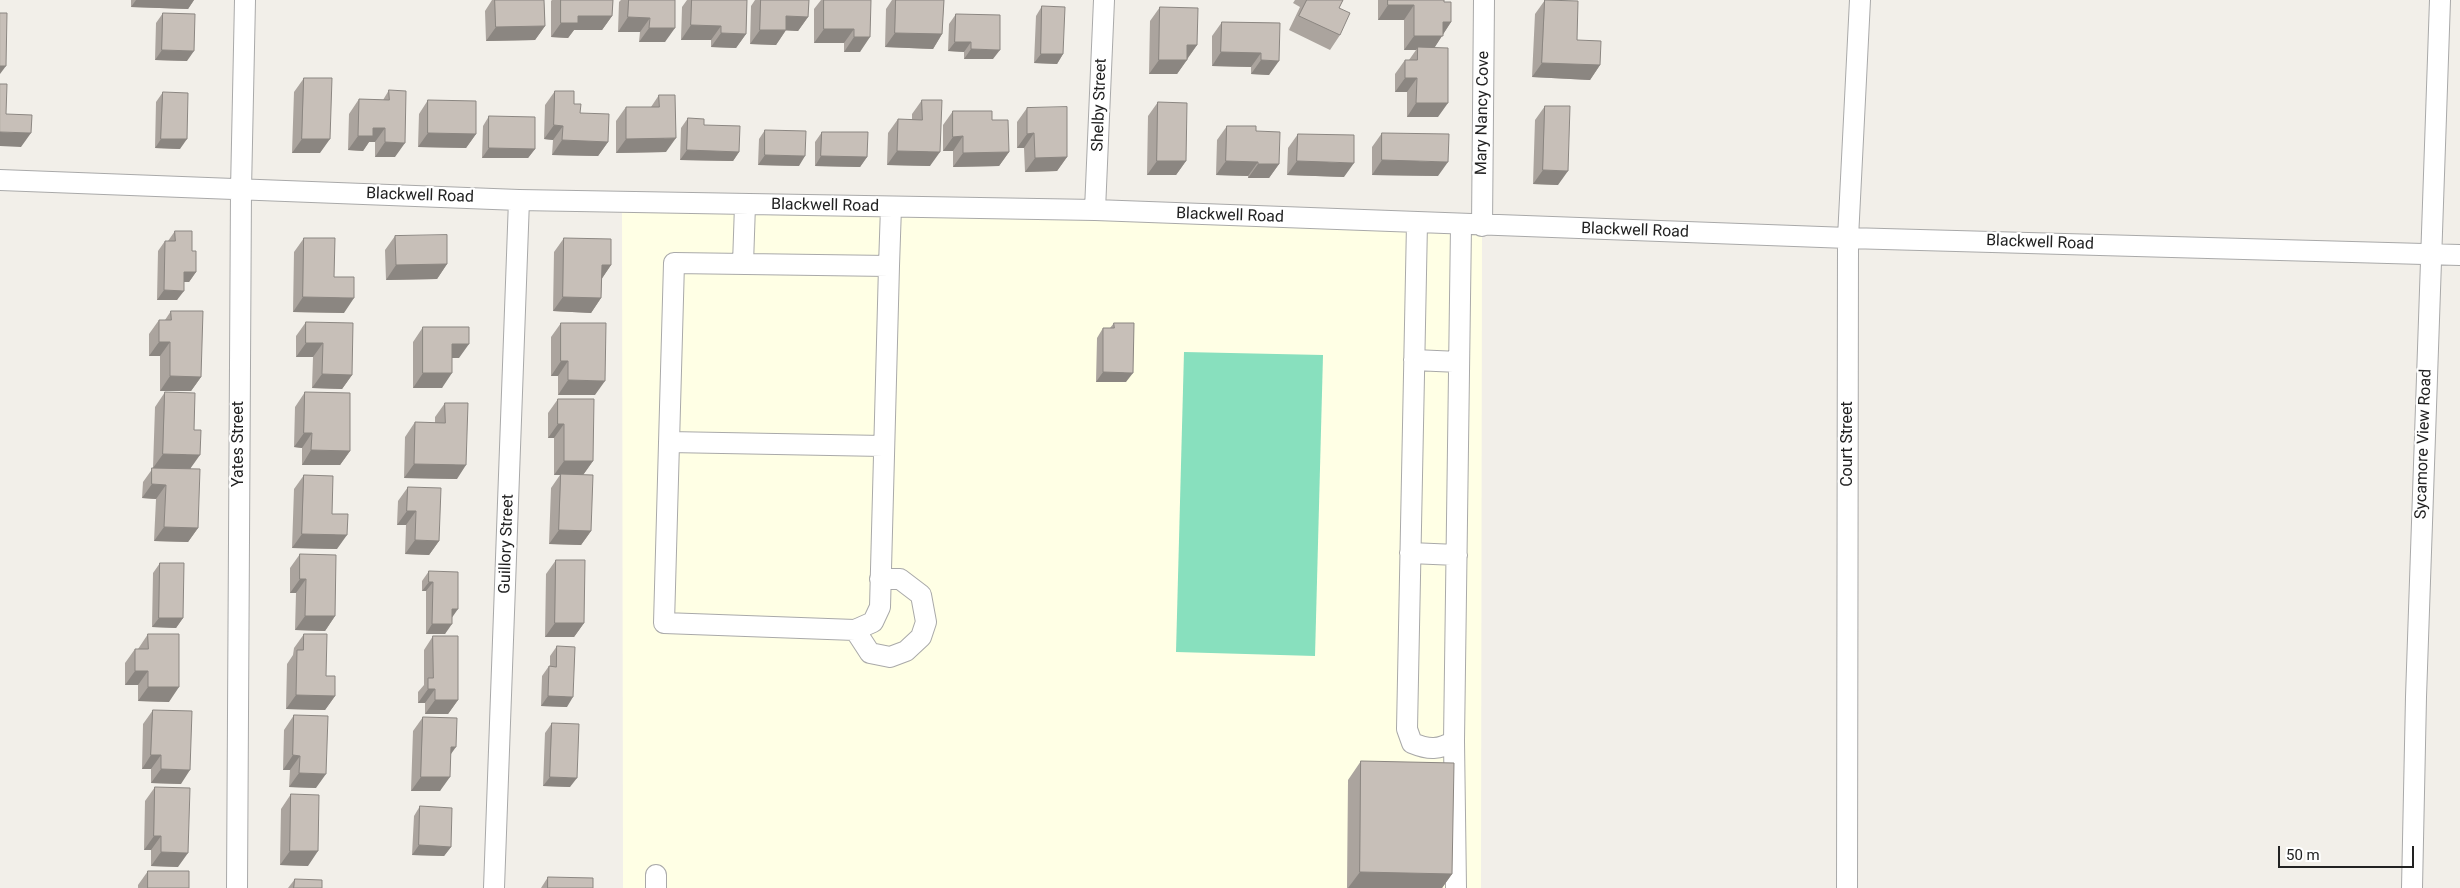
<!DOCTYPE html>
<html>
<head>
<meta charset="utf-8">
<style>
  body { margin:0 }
  #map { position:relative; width:2460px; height:888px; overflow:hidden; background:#f2efe9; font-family:Roboto,sans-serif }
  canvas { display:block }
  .scale { position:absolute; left:2278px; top:846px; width:136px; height:22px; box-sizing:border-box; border:2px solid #222; border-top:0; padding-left:6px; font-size:15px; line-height:18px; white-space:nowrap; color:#222; -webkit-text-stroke:4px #fff; paint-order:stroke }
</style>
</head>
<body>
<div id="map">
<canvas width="2460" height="888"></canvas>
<div class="scale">50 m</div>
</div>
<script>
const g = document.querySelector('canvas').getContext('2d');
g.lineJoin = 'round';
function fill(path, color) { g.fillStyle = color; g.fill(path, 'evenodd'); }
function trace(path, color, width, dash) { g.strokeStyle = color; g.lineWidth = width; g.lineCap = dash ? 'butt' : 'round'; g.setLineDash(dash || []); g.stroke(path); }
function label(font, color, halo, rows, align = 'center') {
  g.font = font + ' Roboto,sans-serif'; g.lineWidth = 4.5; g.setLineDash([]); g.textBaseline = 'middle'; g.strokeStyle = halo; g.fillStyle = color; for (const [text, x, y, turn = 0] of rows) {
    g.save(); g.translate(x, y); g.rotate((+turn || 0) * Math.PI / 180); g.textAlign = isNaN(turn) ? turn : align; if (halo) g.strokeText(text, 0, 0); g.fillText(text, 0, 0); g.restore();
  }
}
const education = new Path2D(`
  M622,202L1482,226L1481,888H623Z`);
const pitch = new Path2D(`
  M1184,352L1323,355L1315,656L1176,652Z`);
const minor = new Path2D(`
  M0,180L519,200L1095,210L1848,238L2460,255
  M1095,210L1104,0
  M1417,223L1407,729L1412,743C1429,750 1439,750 1454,741L1461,225
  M1482,226L1484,0
  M743,264L745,205
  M889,266L880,607L873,622L855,630L664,623L674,263L889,266L891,207
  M1414,360L1459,362
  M669,442L883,446
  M1410,553L1457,555
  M855,630L870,653L890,657L906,651L921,637L926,622L921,595L900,579H880
  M1454,741L1456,888
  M237,888L241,190L245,0
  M494,888L519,200
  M656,888V875
  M1847,888L1848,238L1860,0
  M2412,888L2416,697L2440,0`);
const wall = new Path2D(`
  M131,0H194L188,9L131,7Z
  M492,0H544L545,26L535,40L486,41L485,11Z
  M552,0H613L612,16L602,30H574L568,38L551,37V1Z
  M621,0H675L665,42H639L640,32H618L619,2Z
  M687,0H747L746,34L736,48L711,47V40H681L682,7Z
  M755,0H809L808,17L798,31L786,30L776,45L750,44L751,6Z
  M821,0H871L860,52H844V43H814V9Z
  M892,0H944L942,34L933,49L885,47L886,9Z
  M1295,0H1343L1339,8L1340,35L1330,50L1289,30L1300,7L1293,3Z
  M1378,0H1444V2L1451,22L1434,48L1438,117H1407V92H1395V74L1405,60H1409L1416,50H1404V20H1378Z
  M1545,0L1577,40L1600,65L1590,80L1532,77L1535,14Z
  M1042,6L1063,54L1057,64L1034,63L1036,16Z
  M1160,7L1197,45L1177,74H1149L1150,21Z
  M163,13L187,61L155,60L156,23Z
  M956,14L993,59H964V52L948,51L949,24Z
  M1222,22L1280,23L1269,75L1251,74V67L1212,66V36Z
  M304,78L320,153H292L294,92Z
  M389,90L395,157H375V142H369L363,151L348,150L349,114L359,99L383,100Z
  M555,91L574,104L580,113L608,142L598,156L552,155L553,140L544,139L545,105Z
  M163,92L180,149L155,148L156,102Z
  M659,95L666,152L616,153V121L626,107H651Z
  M428,100L476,134L466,148L418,147L419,114Z
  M922,100L930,166L887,165L888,133L898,119L912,120V114Z
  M1158,102L1186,161L1176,175H1147L1148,116Z
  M1545,106L1558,185L1533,184L1535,120Z
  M1027,108L1067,157L1057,171L1025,172L1024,148H1017V122Z
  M953,111L992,120L1009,152L999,166L953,167V151H943V125Z
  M489,116L535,149L528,158H482L483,126Z
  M688,118L704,125L739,152L733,161L680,160L681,128Z
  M1227,126L1256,131L1279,164L1269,178H1248V176L1216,175L1217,140Z
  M765,130L799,166L758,165L759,139Z
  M822,132L867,157L860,167L815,166V142Z
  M1382,133L1438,176L1372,175V147Z
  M1298,134L1344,177L1287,175L1288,148Z
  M175,231L192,251L196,272L189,282H184L177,300H157L158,251L165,241H168Z
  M395,236L447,264L437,279L386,280L385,250Z
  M304,238L334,277L344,313L293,312L294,252Z
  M564,238L611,265L602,278L601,298L591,313L553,311L554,252Z
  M171,311L201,377L191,391H160V356H149V334L159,320H165Z
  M306,322L352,375L342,389L312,388L313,357H296V336Z
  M561,323L595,395H558V376H551V337Z
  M1114,323L1126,382H1096L1097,338L1103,328H1110Z
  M423,327L459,358H452L442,388H413V342Z
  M165,392L191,469L198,528L188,542L154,541L156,499L142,498L143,482L153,468L155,407Z
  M305,392L350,451L340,465H302V448L294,447L295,407Z
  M558,399L593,461L583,475L591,531L581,545L549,544L551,488L560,475H554V438H548V413Z
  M445,403L457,479L404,478L405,437L415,422L435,423V417Z
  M304,475L332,514L337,549L292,548L294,489Z
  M408,487L439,541L429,555L405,554L406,525H397L398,501Z
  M300,554L335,616L325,631L295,630L296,593H290V568Z
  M556,560L584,623L574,637H545L546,574Z
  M160,563L183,618L176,628L152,627L153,573Z
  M429,571L452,617L445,634H426V591H422V581Z
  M148,634L169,702L138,701V685H125V663L135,649H138Z
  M304,634L326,676L335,696L325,710L286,709L287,664L293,655L294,648Z
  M433,636L458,700L448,714H425V703H418V692L424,685V650Z
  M557,646L567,707L541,706L542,676L549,666L550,667V656Z
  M153,710L181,784L151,783V769H142L143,724Z
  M294,715L316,788L289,787L290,770H283L284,730Z
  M423,717L451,755L440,791H411L413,731Z
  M552,723L570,787L543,786L545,733Z
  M1361,761L1452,874L1442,888H1347L1348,780Z
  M155,787L178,867L151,866V850H144L145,801Z
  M291,794L308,866L280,865L281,809Z
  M420,806L451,847L444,856L412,855L414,816Z
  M148,871L189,888H138V885Z
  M548,877L593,888H541Z
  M295,879L322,888H288Z`);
const shadedWall = new Path2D(`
  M136,0H194L188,9L131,7Z
  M1388,5H1414L1404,20H1378Z
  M578,16H612L602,30H574L568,38L551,37L561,23Z
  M786,16L808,17L798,31L776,30Z
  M628,17L650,18L640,32H618Z
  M1443,22H1451L1433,50L1418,47L1416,50H1404L1414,36Z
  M691,25L721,26L711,40H681Z
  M545,26L535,40L486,41L496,27Z
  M649,28H675L665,42H639Z
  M824,29H854L844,43H814Z
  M760,30H786L776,45L750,44Z
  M721,33L746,34L736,48L711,47Z
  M895,33L942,34L933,49L885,47Z
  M854,37H870L860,52H844Z
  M955,42H971L964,52L948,51Z
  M1187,45H1197L1187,59Z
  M971,49L1000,50L993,59H964Z
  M162,50L194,51L187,61L155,60Z
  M1221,52L1261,53L1251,67L1212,66Z
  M1041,54H1063L1057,64L1034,63Z
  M1159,60H1187L1177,74H1149Z
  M1261,60L1279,61L1269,75L1251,74Z
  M1542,63L1600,65L1590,80L1532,77Z
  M0,66H6L0,74Z
  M1405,78H1417L1407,92H1395Z
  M1416,103H1448L1438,117H1407Z
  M554,125L563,126L553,140L544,139Z
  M373,128H385L375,142H369L363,151L348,150L358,136Z
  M0,132L31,133L21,147L0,146Z
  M428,133L476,134L466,148L418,147Z
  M1034,133L1024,148H1017L1027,134Z
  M963,136L953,151H943L953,137Z
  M676,138L666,152L616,153L626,139Z
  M161,139H187L180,149L155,148Z
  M302,139H330L320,153H292Z
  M562,140L608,142L598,156L552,155Z
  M385,142L405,143L395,157H375Z
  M489,148L535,149L528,158H482Z
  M687,150L739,152L733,161L680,160Z
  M897,151L940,152L930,166L887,165Z
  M1009,152L999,166L953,167L963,153Z
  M765,155L805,156L799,166L758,165Z
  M821,156L867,157L860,167L815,166Z
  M1067,157L1057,171L1025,172L1035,158Z
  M1382,160L1448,162L1438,176L1372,175Z
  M1157,161H1186L1176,175H1147Z
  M1226,161L1258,162L1248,176L1216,175Z
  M1297,161L1354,163L1344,177L1287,175Z
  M1258,164H1279L1269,178H1248Z
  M1543,170L1568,171L1558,185L1533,184Z
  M447,264L437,279L386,280L396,265Z
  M602,265H611L601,280Z
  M184,272H196L189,282H178Z
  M164,290L184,291L177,300H157Z
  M303,297L354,298L344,313L293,312Z
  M563,297L601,298L591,313L553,311Z
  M159,342H170L160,356H149Z
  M306,343H323L313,357H296Z
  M452,344H469L459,358H442Z
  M561,361H568L558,376H551Z
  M1103,372L1133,373L1126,382H1096Z
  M423,373H452L442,388H413Z
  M322,374L352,375L342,389L312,388Z
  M170,376L201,377L191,391H160Z
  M568,380L605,381L595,395H558Z
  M558,424H564L554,438H548Z
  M304,433H312L302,448L294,447Z
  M311,450L350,451L340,465H302Z
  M163,454L200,455L190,469L153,468Z
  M564,461H593L583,475H554Z
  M414,464L466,465L457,479L404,478Z
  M152,484L166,485L156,499L142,498Z
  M407,511H416L406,525H397Z
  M164,527L198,528L188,542L154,541Z
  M559,530L591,531L581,545L549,544Z
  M302,534L347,535L337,549L292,548Z
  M415,540L439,541L429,555L405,554Z
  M300,579H306L296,593H290Z
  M429,582H433L426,591H422Z
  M452,609H458L451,619Z
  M305,616H335L325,631L295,630Z
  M159,618H183L176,628L152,627Z
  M555,623H584L574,637H545Z
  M432,624H452L445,634H426Z
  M135,671H148L138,685H125Z
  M148,687H179L169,702L138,701Z
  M428,689H435L425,703H418Z
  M296,695L335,696L325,710L286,709Z
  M548,696L573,697L567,707L541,706Z
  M435,700H458L448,714H425Z
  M451,747H456L446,761Z
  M151,755H161L151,769H142Z
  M293,755L300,756L290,770H283Z
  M161,769L190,770L181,784L151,783Z
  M299,773L326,774L316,788L289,787Z
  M421,777H450L440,791H411Z
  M550,777L577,778L570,787L543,786Z
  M154,836H161L151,850H144Z
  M419,845L451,847L444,856L412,855Z
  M290,851H318L308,866L280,865Z
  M161,852L188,853L178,867L151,866Z
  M1360,872L1452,874L1442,888H1348Z`);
const building = new Path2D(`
  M495,0H544L545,26L496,27Z
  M561,0H613L612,16H578V23H561Z
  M629,0H675V28H649L650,18L628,17Z
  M692,0H747L746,34L721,33V26L691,25Z
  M761,0H809L808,17L786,16V30H760Z
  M824,0H871L870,37H854V29H824Z
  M896,0H944L942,34L895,33Z
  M1307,0H1343L1339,8L1350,13L1340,35L1299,16Z
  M1388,0H1444V2H1451V22H1443V36H1414V5H1388Z
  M1545,0L1578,1L1577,40L1601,41L1600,65L1542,63Z
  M1042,6L1065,7L1063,54H1041Z
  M1160,7L1198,8L1197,45H1187V60H1159Z
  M0,13H7L6,66H0Z
  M163,13L195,14L194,51L162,50Z
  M956,14L1000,15V50L971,49V42H955Z
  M1222,22L1280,23L1279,61L1261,60V53L1221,52Z
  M1418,47L1448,48V103H1416L1417,78H1405V60H1417Z
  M304,78H332L330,139H302Z
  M0,84H7L6,114L32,115L31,133L0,132Z
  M389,90L406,91L405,143L385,142V128H373V136H358L359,99L389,100Z
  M555,91H574V104H581L580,113L609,114L608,142L562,140L563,126L554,125Z
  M163,92L188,93L187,139H161Z
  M659,95H675L676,138L626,139V107H659Z
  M428,100L476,101V134L428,133Z
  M922,100H942L940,152L897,151L898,119L922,120Z
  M1158,102L1187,103L1186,161H1157Z
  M1545,106H1570L1568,171L1543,170Z
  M1067,107V157L1035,158L1034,133L1027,134V108Z
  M953,111H992V120H1008L1009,152L963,153V136L953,137Z
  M489,116L535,117V149L489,148Z
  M688,118L704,119V125L740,126L739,152L687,150Z
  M1227,126H1256V131L1280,132L1279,164H1258V162L1226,161Z
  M765,130L806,131L805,156L765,155Z
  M822,132H868L867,157L821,156Z
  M1382,133L1449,134L1448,162L1382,160Z
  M1298,134L1354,135V163L1297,161Z
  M175,231H192V251H196V272H184V291L164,290L165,241H175Z
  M447,235V264L396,265L395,236Z
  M304,238H335L334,277H354V298L303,297Z
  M564,238L611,239V265H602L601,298L563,297Z
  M171,311H203L201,377L170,376V342H159V320H171Z
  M306,322L353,323L352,375L322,374L323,343H306Z
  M561,323H606L605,381L568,380V361H561Z
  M1114,323H1134L1133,373L1103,372V328H1114Z
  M423,327H469V344H452V373H423Z
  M165,392L195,393L194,430H201L200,455L163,454Z
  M305,392L350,393V451L311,450L312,433H304Z
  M558,399H594L593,461H564V424H558Z
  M445,403H468L466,465L414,464L415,422L445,423Z
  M152,468L200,469L198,528L164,527L166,485L152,484Z
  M561,474L593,475L591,531L559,530Z
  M304,475L333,476L332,514H348L347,535L302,534Z
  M408,487L441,488L439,541L415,540L416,511H407Z
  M300,554L336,555L335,616H305L306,579H300Z
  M556,560H585L584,623H555Z
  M160,563H184L183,618H159Z
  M429,571L458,572V609H452V624H432L433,582H429Z
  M148,634H179V687H148V671H135V649H148Z
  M304,634H327L326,676H335V696L296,695L297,650H303Z
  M433,636H458V700H435V689H428V678H433Z
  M557,646L575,647L573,697L548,696L549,666L556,667Z
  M153,710L192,711L190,770L161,769V755H151Z
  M294,715L328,716L326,774L299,773L300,756L293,755Z
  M423,717L457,718L456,747H451L450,777H421Z
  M552,723L579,724L577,778L550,777Z
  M1361,761L1454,763L1452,874L1360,872Z
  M155,787L190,788L188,853L161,852V836H154Z
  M291,794L319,795L318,851H290Z
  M420,806L452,808L451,847L419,845Z
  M148,871H189V888H148Z
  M548,877L593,878V888H548Z
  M295,879L322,880V888H294Z`);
const streetNames = [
  ["Shelby Street",1100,105,-88],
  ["Mary Nancy Cove",1483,113,-89],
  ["Blackwell Road",420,196,2],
  ["Blackwell Road",825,206,1],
  ["Blackwell Road",1230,216,2],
  ["Blackwell Road",1635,231,2],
  ["Blackwell Road",2040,243,2],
  ["Yates Street",239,444,-90],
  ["Court Street",1848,444,-90],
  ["Sycamore View Road",2424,444,-88],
  ["Guillory Street",507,544,-88]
];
fill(education, '#ffffe5');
fill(pitch, '#88e0be');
trace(minor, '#a9a9a9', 22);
trace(minor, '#fff', 20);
fill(wall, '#aba49e');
fill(shadedWall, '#8b8681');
fill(building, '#c7bfb8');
trace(building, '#8b8681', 1);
label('16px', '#222', '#fff', streetNames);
</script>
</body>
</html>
